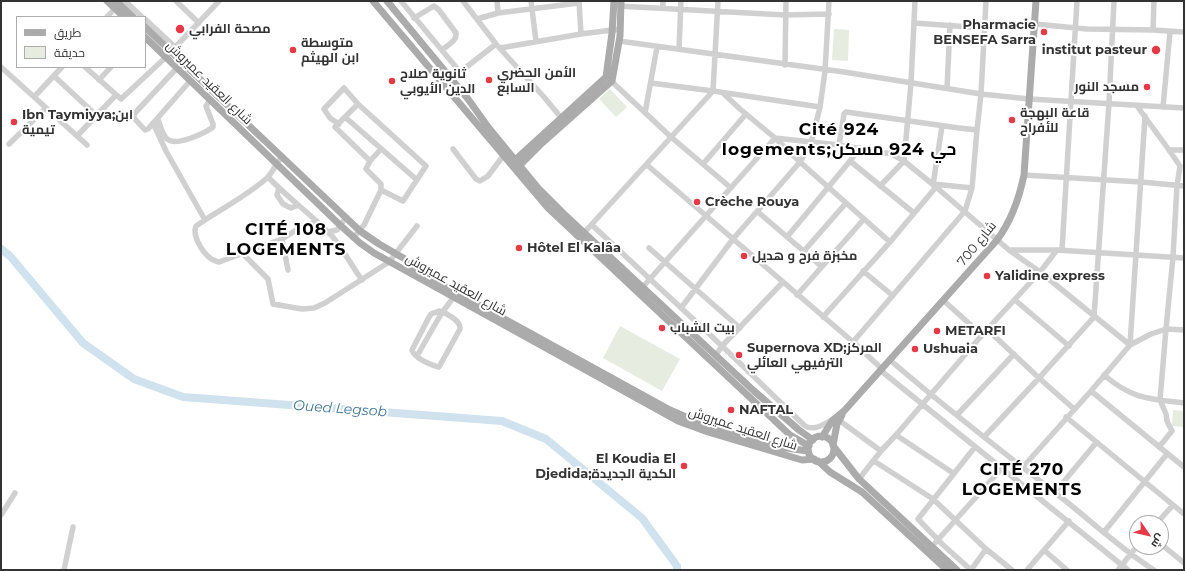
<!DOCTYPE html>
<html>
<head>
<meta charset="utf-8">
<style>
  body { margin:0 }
  #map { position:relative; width:1185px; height:571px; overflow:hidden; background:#fff; font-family:Montserrat,Cairo,sans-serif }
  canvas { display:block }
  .frame { position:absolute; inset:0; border:2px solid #333; pointer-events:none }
  .legend { position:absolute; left:16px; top:16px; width:130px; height:52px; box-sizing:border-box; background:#fff; border:1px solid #adadad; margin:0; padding:5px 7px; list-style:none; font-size:12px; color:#333 }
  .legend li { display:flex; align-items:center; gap:8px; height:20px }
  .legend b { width:20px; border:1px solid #adadad }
  .north { position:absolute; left:1129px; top:515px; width:40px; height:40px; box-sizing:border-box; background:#fff; border:1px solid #adadad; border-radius:50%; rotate:124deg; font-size:11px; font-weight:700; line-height:16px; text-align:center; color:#333 }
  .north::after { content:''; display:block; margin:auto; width:14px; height:18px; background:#e63946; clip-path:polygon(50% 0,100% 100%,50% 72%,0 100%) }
</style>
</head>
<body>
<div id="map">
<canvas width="1185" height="571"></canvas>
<div class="frame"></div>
<ul class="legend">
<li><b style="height:5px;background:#ababab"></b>طريق</li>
<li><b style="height:11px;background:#e6ecdf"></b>حديقة</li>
</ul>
<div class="north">ش</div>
</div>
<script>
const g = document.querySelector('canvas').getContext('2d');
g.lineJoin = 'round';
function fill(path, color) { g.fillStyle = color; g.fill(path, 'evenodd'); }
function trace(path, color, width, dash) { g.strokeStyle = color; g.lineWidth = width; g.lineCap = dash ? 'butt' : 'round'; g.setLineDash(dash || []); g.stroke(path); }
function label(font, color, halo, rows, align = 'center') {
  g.font = font + ' Montserrat,Cairo,sans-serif'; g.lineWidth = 4; g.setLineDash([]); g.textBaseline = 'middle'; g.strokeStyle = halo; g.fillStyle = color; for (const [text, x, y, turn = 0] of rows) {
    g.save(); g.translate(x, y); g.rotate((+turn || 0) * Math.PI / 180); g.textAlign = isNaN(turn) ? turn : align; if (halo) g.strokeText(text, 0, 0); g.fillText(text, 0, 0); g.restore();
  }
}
const green = new Path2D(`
  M834,29L849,30L848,61L832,60Z
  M610,89L627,107L616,117L599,99Z
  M620,326L680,359L662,391L603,358Z
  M1173,410L1184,411V427L1172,426Z`);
const river = new Path2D(`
  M1,249L10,256L83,343L134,379L183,397L502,421L546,439L642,518L677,566V570`);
const minor = new Path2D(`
  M125,1L142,17
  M176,1L199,23
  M401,1L460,72
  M463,1L496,44L544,97L563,120
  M497,1L498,13L579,3
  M531,1L536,41
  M579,1L581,34
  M718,1L713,91L820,107
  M618,6L785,15L829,14
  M663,8V1
  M107,17L117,6
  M414,18L434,6L439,10L456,33C457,41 448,45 442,50
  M145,19L175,47
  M477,19L498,13
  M914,23L984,28
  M1035,24L1087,29L1153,30L1184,32
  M1153,30L1154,1
  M619,41L844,72L981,94L986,1
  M500,48L581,34L620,29
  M679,49L681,1
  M785,65L786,1
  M1,67L87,145
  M85,67L121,99L165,58L219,1
  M176,69L134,114V118L145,130L148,129L190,81
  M54,76L97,116
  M609,79L671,137L731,188
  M99,80L111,67
  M651,83L713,91
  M444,86L460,72L496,44
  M947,88L950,25
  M34,97L62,67
  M358,104L335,127L370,161
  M1137,106L1169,150L1180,166L1177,186L1173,257L1166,329L1184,330
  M1163,107L1170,32
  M645,113L657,47
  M345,117L417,180
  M158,119C160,125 162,134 167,139C176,147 205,133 213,127V124L206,106L210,100
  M153,123L166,151L205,220C225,207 249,194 267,178C273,172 276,163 282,157
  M339,124L330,118L324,109L344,88L358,104L426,166L403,201L381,190V184L366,169L370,161L381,149
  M77,136L116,95
  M9,144L46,108
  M839,145L844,114L846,112L959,128L977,130L981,94L1029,99L1184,108
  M860,148L850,161L914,213
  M453,149L476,179L480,181L488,176L506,152
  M1169,150H1184
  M703,164L746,114
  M647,165L853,342L881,368
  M1024,175L1141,182L1184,186
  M268,177C288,198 312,215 332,236C343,249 352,266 362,280
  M933,184L972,188
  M933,185L942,126
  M880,186L904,161L911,83L915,1
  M936,187L1009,250L1040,272L1130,345
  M279,188L277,195L283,204L291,208L298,205
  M758,212L821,266
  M205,220L196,226C192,235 202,252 210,258C212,260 216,261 219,262L282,239L293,232L317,221
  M592,225L722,346L805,426C815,432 827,422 836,418L881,451
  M328,232L337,230L346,217
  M582,235L713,91
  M787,237L850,161
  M353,238L364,225L381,190
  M282,239L288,270
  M649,248L740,328
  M1009,250H1057
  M1062,250L1077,1
  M804,251L846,203
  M242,253L268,279L273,304L302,309L314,308L325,303L389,262L417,226
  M863,271L892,295
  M641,289L775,138L839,145L892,154L904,161L936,187L890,242L800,162L775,138L740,109L724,94
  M797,295L864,219
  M1015,300L1069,346
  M944,301L982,335
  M681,308L733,239L800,162L811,143L820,107L825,71L829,1
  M439,311C447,313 461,321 460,329L439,367H438C429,364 415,358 412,350L428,319L431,314Z
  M823,317L890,242
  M988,330L1039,378L1074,409
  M853,342L965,211L972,188L977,130
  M1130,345L1145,116
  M716,355L722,346L783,282
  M417,356L441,314L456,294
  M890,360C943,406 998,448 1053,491C1087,517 1118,547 1154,570
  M880,370L1128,570
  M1104,375C1132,399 1149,399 1184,403
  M1091,391L1184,467
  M957,415L1014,354
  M1066,417L1184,514
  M896,435L953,473
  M984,437L1039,378L1094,317L1109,103L1114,1
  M874,461L933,499L986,549L1012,570
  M1014,477L1091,391L1130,345L1151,334L1166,329L1160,400L1166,414L1167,421L1172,431L1159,447
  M859,479L881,451L896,435L982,335L1040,272L1057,250L1184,258
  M1055,492L1096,443
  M1,515L15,493
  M1157,523L1173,505
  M1104,532L1167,454
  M935,543L1002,468
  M1161,544L1184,563
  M1044,550L1067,570
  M64,570L73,527
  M971,570L942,544L918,519L975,447
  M971,570L986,549
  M1027,570L1069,521
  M1118,570L1137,546`);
const major = new Path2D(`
  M107,1L124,17
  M116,1L133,17
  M373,1L548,208L790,435L809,446
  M387,1L468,99L488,127L538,188L564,214L754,391L799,430L813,440
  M145,27L360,231L379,244L405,259L410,267L670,410C714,430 760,446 808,451
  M145,37L340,225L360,243L374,253L678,421L708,432L802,460L814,459
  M515,160L606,77L612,33L614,1
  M520,165L540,145L612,81L620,36L621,1
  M808 449a13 13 0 1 1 26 0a13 13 0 1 1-26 0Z
  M822,437L832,421L844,411L997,240C1012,220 1019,199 1024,175L1036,1
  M833,445L837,424L842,415
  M834,447L859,479L957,570
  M818,461L830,472L862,492L947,570`);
const markers = [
  [180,29,5,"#e63946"],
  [1044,32,4,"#e63946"],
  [293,50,4,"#e63946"],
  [1156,50,5,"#e63946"],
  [489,80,4,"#e63946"],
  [392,81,4,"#e63946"],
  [1147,87,4,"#e63946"],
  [1012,120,4,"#e63946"],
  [14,122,4,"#e63946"],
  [697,202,4,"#e63946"],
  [519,248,4,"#e63946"],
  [744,256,4,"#e63946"],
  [987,276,4,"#e63946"],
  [662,328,4,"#e63946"],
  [937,331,4,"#e63946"],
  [915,349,4,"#e63946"],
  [739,355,4,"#e63946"],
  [731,410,4,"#e63946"],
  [684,466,4,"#e63946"]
];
const poiNames = [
  ["Pharmacie",1036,25,"right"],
  ["BENSEFA Sarra",1036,40,"right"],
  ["مصحة الفرابي",189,29],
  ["متوسطة",301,43],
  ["ابن الهيثم",301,58],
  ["institut pasteur",1147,50,"right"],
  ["الأمن الحضري",497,73],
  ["السابع",497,88],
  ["ثانوية صلاح",400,74],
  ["الدين الأيوبي",400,89],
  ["مسجد النور",1139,87,"right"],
  ["قاعة البهجة",1020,113],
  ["للأفراح",1020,128],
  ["Ibn Taymiyya;ابن",22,115],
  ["تيمية",22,130],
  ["Crèche Rouya",705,202],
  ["Hôtel El Kalâa",527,248],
  ["مخبزة فرح و هديل",752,256],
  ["Yalidine express",995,276],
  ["بيت الشباب",670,328],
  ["METARFI",945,331],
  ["Supernova XD;المركز",747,348],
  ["الترفيهي العائلي",747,363],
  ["Ushuaia",923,349],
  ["NAFTAL",739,410],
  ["El Koudia El",676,459,"right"],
  ["Djedida;الكدية الجديدة",676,474,"right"]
];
const streetNames = [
  ["شارع العقيد عميروش",209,83,44],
  ["شارع 700",977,244,-51],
  ["شارع العقيد عميروش",456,285,29],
  ["شارع العقيد عميروش",743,429,18]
];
const waterNames = [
  ["Oued Legsob",340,409,4]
];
const districtNames = [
  ["Cité 924",839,130],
  ["logements;حي 924 مسكن",839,150],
  ["CITÉ 108",286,230],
  ["LOGEMENTS",286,250],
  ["CITÉ 270",1022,470],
  ["LOGEMENTS",1022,490]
];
fill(green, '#e6ecdf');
trace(river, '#cfe2ee', 8);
trace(minor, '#d0d0d0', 5.5);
trace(major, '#ababab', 7);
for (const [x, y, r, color] of markers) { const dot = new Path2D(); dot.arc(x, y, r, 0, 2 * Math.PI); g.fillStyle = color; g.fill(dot); trace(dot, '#fff', 1.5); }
label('bold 13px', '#333', '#fff', poiNames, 'left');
label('13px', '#333', '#fff', streetNames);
label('italic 14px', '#3f7597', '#fff', waterNames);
g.letterSpacing = '1px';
label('bold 17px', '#000', '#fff', districtNames);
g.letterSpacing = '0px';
</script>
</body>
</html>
